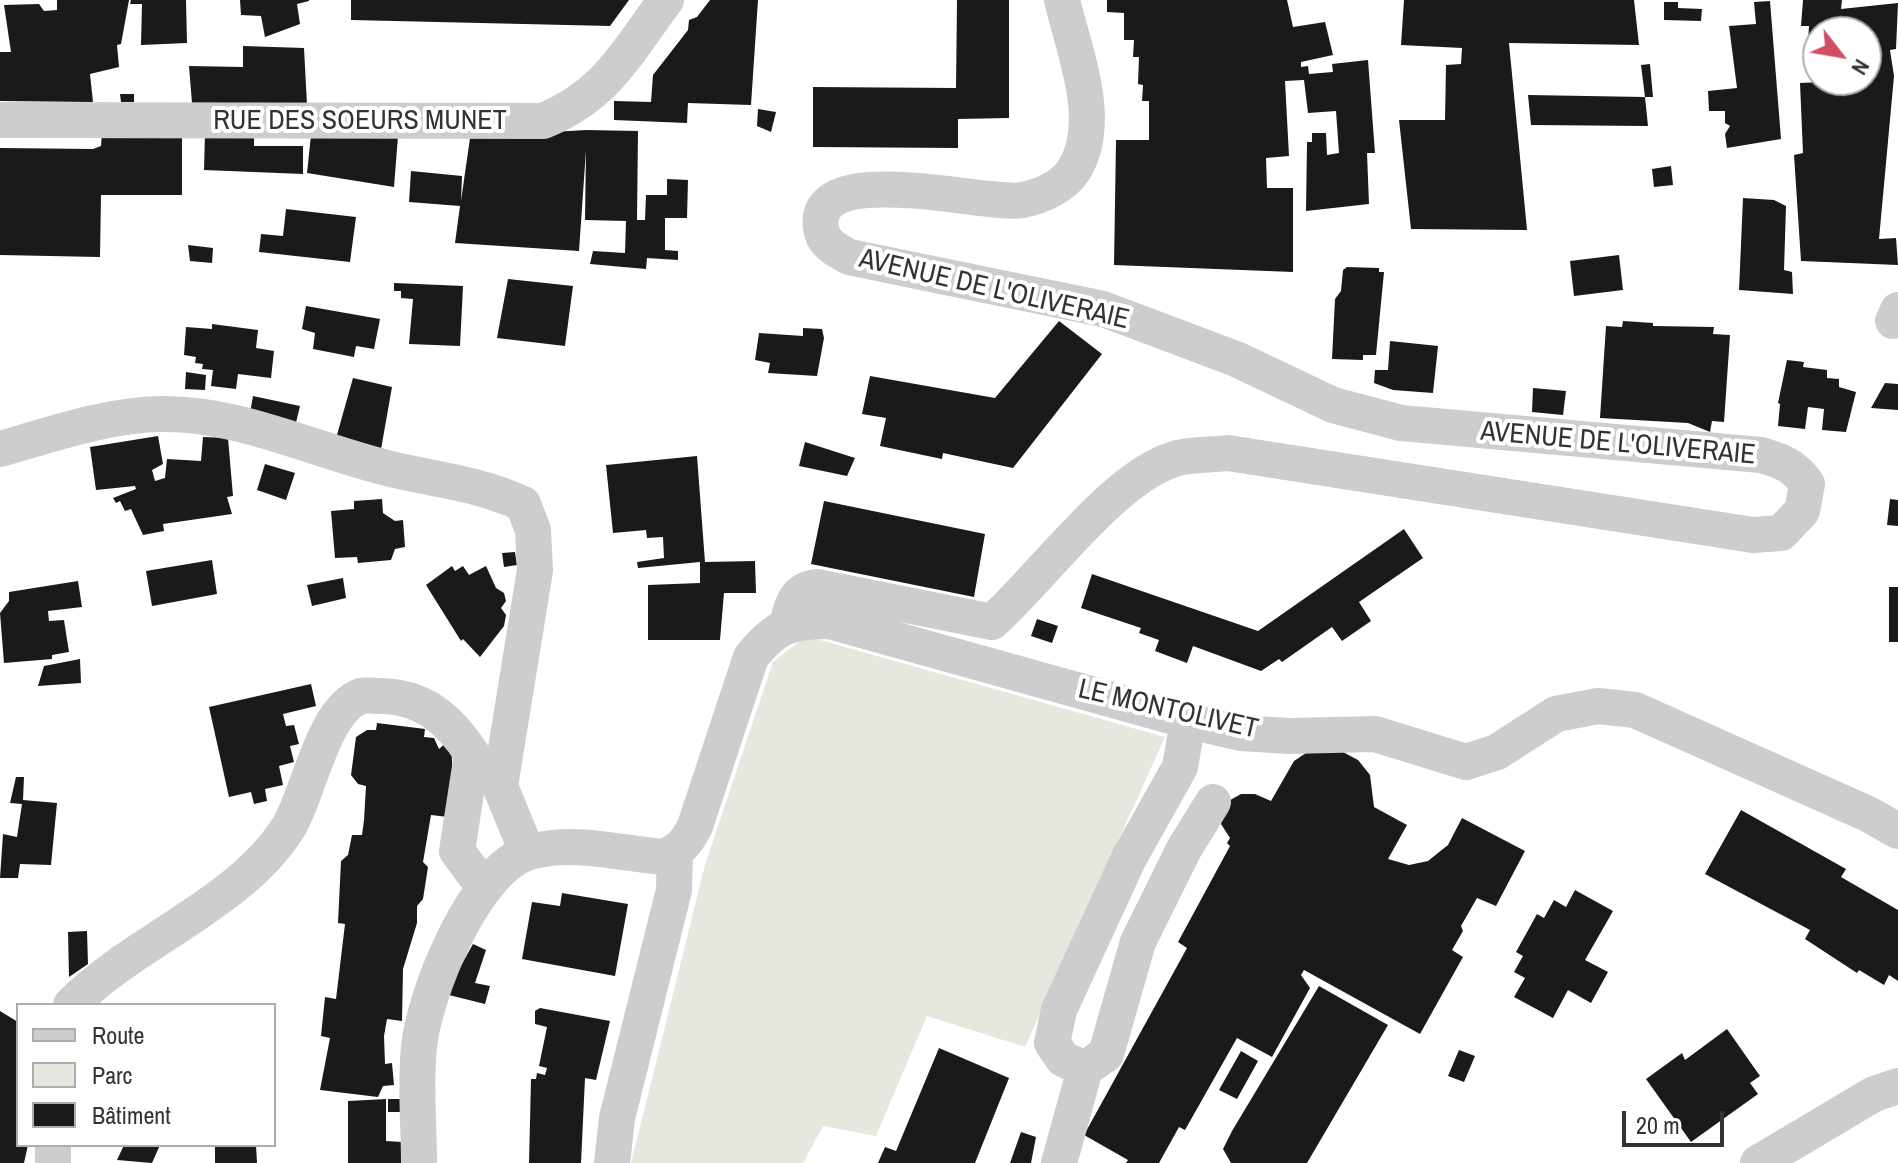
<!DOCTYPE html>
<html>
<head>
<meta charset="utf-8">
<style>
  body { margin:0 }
  #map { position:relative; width:1898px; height:1163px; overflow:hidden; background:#fff; font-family:"Archivo Narrow",sans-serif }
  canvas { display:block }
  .legend { position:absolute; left:16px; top:1003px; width:260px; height:144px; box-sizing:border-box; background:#fff; border:2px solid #adadad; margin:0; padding:10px 14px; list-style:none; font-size:24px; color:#333 }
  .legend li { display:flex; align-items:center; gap:16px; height:40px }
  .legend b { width:40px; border:2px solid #adadad }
  .north { position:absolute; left:1802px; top:16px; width:80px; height:80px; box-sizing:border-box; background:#fff; border:2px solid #adadad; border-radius:50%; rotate:121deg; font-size:22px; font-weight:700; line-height:32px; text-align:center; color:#333 }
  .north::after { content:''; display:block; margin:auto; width:28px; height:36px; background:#d14e62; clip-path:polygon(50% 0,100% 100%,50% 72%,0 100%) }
  .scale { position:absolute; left:1622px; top:1111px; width:102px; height:36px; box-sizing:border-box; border:4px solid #333; border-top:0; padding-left:10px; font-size:24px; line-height:28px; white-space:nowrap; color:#333; -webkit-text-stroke:6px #fff; paint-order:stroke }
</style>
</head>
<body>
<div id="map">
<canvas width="1898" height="1163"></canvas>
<ul class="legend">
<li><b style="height:10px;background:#cdcdcd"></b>Route</li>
<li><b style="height:22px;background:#e4e8de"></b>Parc</li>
<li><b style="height:22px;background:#1a1a1a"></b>Bâtiment</li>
</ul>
<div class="north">N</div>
<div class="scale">20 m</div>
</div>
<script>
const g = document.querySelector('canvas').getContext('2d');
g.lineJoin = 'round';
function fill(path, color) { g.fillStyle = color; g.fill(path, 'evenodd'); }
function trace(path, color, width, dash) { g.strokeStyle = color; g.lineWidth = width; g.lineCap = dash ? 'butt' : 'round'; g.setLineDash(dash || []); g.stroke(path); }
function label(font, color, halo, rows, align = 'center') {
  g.font = font + ' "Archivo Narrow",sans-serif'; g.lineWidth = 8; g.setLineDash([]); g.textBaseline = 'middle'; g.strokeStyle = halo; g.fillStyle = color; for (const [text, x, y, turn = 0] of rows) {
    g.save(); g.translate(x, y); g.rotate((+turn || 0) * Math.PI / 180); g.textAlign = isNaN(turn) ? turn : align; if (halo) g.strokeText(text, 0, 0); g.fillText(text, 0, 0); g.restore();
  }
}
const green = new Path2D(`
  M806,636L1165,737L1025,1047L927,1016L876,1136L823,1126L803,1163H631L705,865L773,662Z`);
const building = new Path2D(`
  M57,0H129L121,44L117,45L119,67L90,74L93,102L0,101V52H11L4,5L39,4L44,11L57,10Z
  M131,0H186L187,43L141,45L142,4H130Z
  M240,0H309V1L297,4L300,24L265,37L261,16L241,15Z
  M351,0H629L610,26L351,20Z
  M710,0H758L751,105L688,103L687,123L614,120V101L651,102L653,75L688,30L689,20L697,17Z
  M957,0H1009V118L958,119V148L813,147V87L956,88Z
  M1107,0H1287L1293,27L1325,22L1333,55L1301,62V67L1308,66L1309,74L1333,72L1332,64L1368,60L1375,153H1367L1369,204L1306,211L1307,142H1312V133H1326L1327,155L1339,153L1336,111L1308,113L1304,80L1285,81L1289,156L1266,158L1267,188H1293V272L1114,265L1116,140H1149V101H1142L1143,85L1138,84L1139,57H1133L1134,40H1124V13L1107,12Z
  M1404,0H1634L1639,45L1509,43L1527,230L1411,229L1399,120H1445L1446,65L1461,64L1462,48L1401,45Z
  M1803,0H1842L1841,9L1898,3L1896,49L1890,50L1894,76L1879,239L1896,238L1898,265L1801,261L1794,155L1803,153L1800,83L1866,80V32H1818V58L1807,59L1809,26H1801Z
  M1770,1L1781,139L1727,148L1725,134L1730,126L1725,123V111H1709L1708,91L1737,88L1729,26L1756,24L1754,2Z
  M1664,2H1678V8L1702,9L1701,21L1664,20Z
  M243,46L304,48L307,105L192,103L189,66L243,67Z
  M1650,64L1653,97H1645L1641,65Z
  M120,94H134V102H121Z
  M1528,95L1645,97L1648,126L1531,125Z
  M758,109L776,112L771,132L757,126Z
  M586,130L638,131L637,220H645L646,195H667V179L688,180L687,218H665V250L678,251V260L647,258L646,269L590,264L593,251L625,253L626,221L585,220L586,150L579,251L455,243L460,206L409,202L411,171L462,176L461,201L471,131L516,134Z
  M102,132L182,133V195H101L100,257L0,255V148L93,149L101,146Z
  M205,133H254V146H303V174L204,170Z
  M311,135L398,136L394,187L307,173Z
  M1671,166L1673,185L1654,187L1652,169Z
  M1743,198L1774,200L1786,206L1784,270L1792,272L1793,294L1739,290Z
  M286,209L356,217L350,262L259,252L261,234L283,236Z
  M188,245L213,248L212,263L190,261Z
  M1619,255L1623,290L1574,296L1570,261Z
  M1347,267L1379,268V272H1384L1376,355H1363V360L1332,359L1335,299L1341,291L1343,270Z
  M508,279L573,286L565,346L497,338Z
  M394,283L463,286L460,346L409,344L413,299L401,298V291H394Z
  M306,306L380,319L374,349L356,346L354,357L313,349L315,333L302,329Z
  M1059,321L1102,354L1013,468L943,453L942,459L880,446L886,418L862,414L870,376L995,398Z
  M1623,321L1653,323V326L1714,327L1713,334L1730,335L1724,422L1712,421L1710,432L1688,423L1600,418L1606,326L1622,327Z
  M212,324L258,330L256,348L274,351L271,378L238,374L236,389L211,386L213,370L202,369L203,364L195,363L196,357L184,355L186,327L212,329Z
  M803,328L822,329L824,338L817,376L768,373L770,363L755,360L759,333L803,336Z
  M1390,341L1438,346L1433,393L1393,390L1374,383L1375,370H1388Z
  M1787,360L1804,362L1803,367L1827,370V378L1839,379V387L1856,392L1846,432L1822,430L1824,409L1808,407L1805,429L1778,426L1780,404L1778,403Z
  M186,372L206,375L205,390L185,389Z
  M353,378L392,387L380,455L335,442Z
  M1885,383L1898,384V410L1871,408Z
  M1533,388L1566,391L1563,415L1532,412Z
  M253,396L300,406L294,431L249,419Z
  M158,436L163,464L152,470L155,481L165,478L167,459L201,461L203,437L228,438L233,496L227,497L232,514L163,524L164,531L143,535L131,509L125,511L120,501L116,503L113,498L136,489L135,486L96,490L90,447Z
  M805,442L855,458L847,476L799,466Z
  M697,456L705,562L755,561L756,593H724L720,640H648V585L700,583V562L638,568L637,562L664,558L663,537L647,538L646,530L613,533L606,465Z
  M265,464L295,473L286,500L257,490Z
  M382,499L383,513L395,521L403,520L405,547L395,549L391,560L358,563L357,557L335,558L331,511L354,509V501Z
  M1890,499L1898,500V526L1887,525Z
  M824,501L985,534L974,597L811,564Z
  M1404,529L1423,558L1359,602L1371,621L1342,641L1332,627L1282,662L1279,659L1261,671L1193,646L1187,663L1155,651L1159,640L1139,633L1141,628L1081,608L1092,574L1258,631Z
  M515,552L517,565L504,567L502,553Z
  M212,560L217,594L152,606L146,571Z
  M452,566L455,571L463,566L469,575L486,566L496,588L504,593L506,601L501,608L506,615L504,626L480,657L463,639L461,641L426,585Z
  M343,578L346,598L312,606L307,585Z
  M78,581L82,607L48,611L49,621L64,620L69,652L52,655V659L4,663L0,613L9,601V592Z
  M1889,587H1898V642H1889Z
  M1037,619L1058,626L1052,643L1031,636Z
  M80,659L81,683L38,686L44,666Z
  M311,684L316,706L283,714L286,726L294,725L299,744L290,746L294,762L279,766L283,785L265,789L267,801L254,804L251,792L229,797L209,707Z
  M377,723L425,729L424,737L434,738L439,749L451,738L453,784L448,817L431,815L423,862L428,867L423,899L417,906V923L403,969L402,1021L387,1019L384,1036L385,1064L392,1063L394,1085L383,1086L378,1097L320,1090L330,1038L321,1036L325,997L336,999L345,924L338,923L341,861L348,855L352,835H362L364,820L366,786L358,784L351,775L356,737L367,730H376Z
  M1341,751L1358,760L1370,775L1374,807L1407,825L1388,859L1409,865L1428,861L1448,845L1462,818L1525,851L1496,906L1477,898L1461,926L1463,931L1452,950L1463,957L1420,1034L1304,970L1301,975L1310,988L1272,1057L1237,1038L1185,1130L1179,1127L1159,1163H1126L1128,1160L1084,1135L1187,948L1178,942L1230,846L1227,843L1230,838L1221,824L1225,803L1241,794H1255L1271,801L1294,761L1306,753Z
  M16,777H24L23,800L57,803L51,865L20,864L18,878H0L3,834L17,837L22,804L10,803Z
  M1741,810L1846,869L1841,877L1898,910V981L1889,975L1884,985L1859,970L1857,973L1805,939L1810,930L1705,874Z
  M1575,890L1613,911L1585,960L1608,972L1591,1003L1568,990L1553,1018L1514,997L1525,978L1514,972L1523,956L1516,952L1537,914L1544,918L1554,900L1566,907Z
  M562,893L628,904L615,976L522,959L532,902L560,906Z
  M87,931L88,964L69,977L68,932Z
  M473,944L486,950L475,983L490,986L485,1004L445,994Z
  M1319,986L1388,1025L1307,1163H1231L1223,1149L1232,1131Z
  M540,1008L610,1021L596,1080L585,1078L581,1163H529L531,1079H536L537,1073L545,1075L547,1068L539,1066L547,1027L535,1024V1011Z
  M0,1011L18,1022V1145H28L24,1163H0Z
  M1727,1029L1760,1076L1750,1083L1758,1094L1691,1142L1646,1079L1682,1053L1685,1060Z
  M939,1048L1009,1078L975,1163H878L885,1147L896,1151Z
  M1459,1050L1475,1056L1464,1082L1448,1076Z
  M1241,1051L1258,1061L1237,1099L1219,1090Z
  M386,1099V1141L402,1142V1163H348V1101Z
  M388,1099H402V1112H388Z
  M1021,1132L1036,1137L1031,1163H1010Z
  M124,1145H160L152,1163L117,1160Z
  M215,1145H256L257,1163H215Z`);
const minor = new Path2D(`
  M0,120L543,121C607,95 626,53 666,0
  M1893,321L1898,310
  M0,449C49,435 110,414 162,414C239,413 313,450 387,468C434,480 479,483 523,504L533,530L535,570L500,786L527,852
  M787,623C793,604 794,590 817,587L992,622C1042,578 1115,474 1178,458C1194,454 1212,455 1228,453L1753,535L1781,533L1802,511L1807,484C1795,466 1782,461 1761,455L1401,423L1333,405L1236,359L1103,309L849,257C837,250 823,244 821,228C811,157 987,207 1023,200C1041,196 1063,187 1074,170C1104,121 1074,52 1062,0
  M1188,721L1180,767L1129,858L1059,1010L1052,1043L1063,1059L1085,1069L1106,1054L1138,942L1184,849L1213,802
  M71,1005C135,940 239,905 288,828C309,795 322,710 361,696C366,695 374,696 379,696C423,696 449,719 472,754L457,851L483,886
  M53,1163V1145
  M419,1163C419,1125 415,1085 419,1047C424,994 475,867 530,852C573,840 619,853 663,857C680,851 687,842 695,826L751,657C776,626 790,621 829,621L1188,721L1241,733L1289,736L1375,734L1466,762L1497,752L1556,714L1598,706L1635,710L1868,814L1898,831
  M612,1163L617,1118L674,890L675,853
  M1059,1163L1085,1069
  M1758,1163L1874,1094L1898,1086`);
const streetNames = [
  ["RUE DES SOEURS MUNET",360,121],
  ["AVENUE DE L'OLIVERAIE",994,290,13],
  ["AVENUE DE L'OLIVERAIE",1618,444,5],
  ["LE MONTOLIVET",1168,710,13]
];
fill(green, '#e4e8de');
fill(building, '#1a1a1a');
trace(minor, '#cdcdcd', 36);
label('28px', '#333', '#fff', streetNames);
</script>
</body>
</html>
